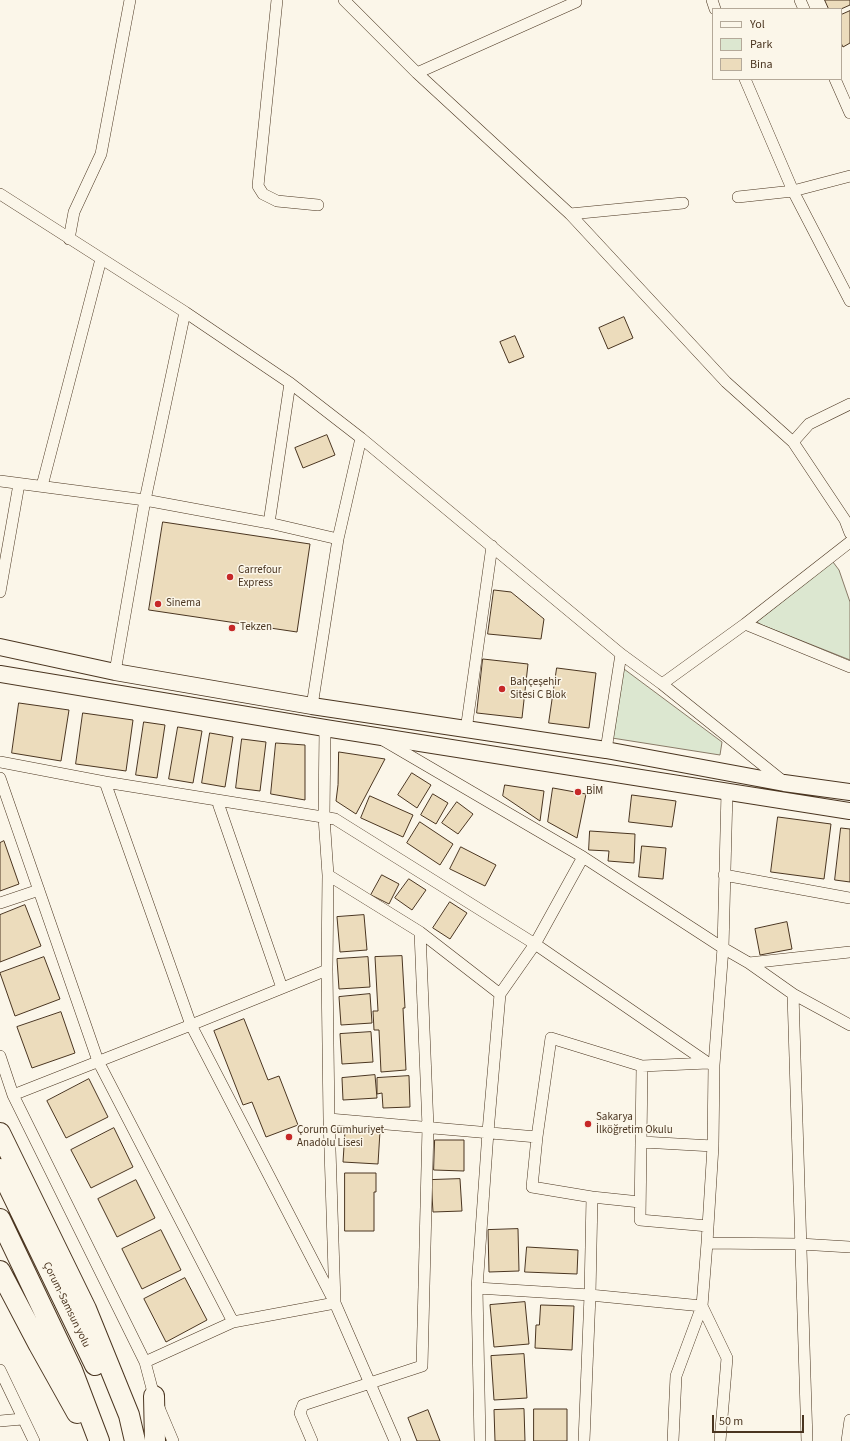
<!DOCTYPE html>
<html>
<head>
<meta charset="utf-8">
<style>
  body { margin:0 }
  #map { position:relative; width:850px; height:1441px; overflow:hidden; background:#fbf6e9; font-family:"Source Sans 3",sans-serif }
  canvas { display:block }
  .legend { position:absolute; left:712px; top:8px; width:130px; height:72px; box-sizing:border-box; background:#fbf6e9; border:1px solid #b4a999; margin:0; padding:5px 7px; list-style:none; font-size:12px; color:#4a3520 }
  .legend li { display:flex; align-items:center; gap:8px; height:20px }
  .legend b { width:20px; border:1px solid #b4a999 }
  .scale { position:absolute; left:712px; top:1415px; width:92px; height:18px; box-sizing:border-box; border:2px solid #4a3520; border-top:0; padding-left:5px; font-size:12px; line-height:14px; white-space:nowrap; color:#4a3520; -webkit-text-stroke:3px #fbf6e9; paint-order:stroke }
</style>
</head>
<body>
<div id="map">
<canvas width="850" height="1441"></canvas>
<ul class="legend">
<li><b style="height:5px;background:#fbf6e9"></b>Yol</li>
<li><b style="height:11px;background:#dce7d0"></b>Park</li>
<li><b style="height:11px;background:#ecdcbc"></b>Bina</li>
</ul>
<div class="scale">50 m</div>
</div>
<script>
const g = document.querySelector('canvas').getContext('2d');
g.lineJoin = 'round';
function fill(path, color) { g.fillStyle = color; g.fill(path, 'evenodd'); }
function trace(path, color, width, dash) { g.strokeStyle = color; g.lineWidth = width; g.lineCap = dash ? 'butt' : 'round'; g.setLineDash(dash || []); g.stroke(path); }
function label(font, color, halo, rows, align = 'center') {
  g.font = font + ' "Source Sans 3",sans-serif'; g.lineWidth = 3; g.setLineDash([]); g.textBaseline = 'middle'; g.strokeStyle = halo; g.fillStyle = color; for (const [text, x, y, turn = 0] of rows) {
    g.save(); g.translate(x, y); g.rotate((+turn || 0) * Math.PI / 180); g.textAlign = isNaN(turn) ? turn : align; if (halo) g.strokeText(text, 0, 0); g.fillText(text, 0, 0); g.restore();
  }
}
const green = new Path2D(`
  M833,562L839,570L850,602V660L762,625L757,622Z
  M624,669L722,742L720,755L612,738Z`);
const building = new Path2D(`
  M825,0H850V5L841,9H829Z
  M850,11V43L843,47L841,43V15Z
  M624,317L633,338L608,349L599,328Z
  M515,336L524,357L509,363L500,342Z
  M327,435L335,455L303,468L295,448Z
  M163,522L310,544L297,632L149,610Z
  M494,590L511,592L544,619L541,639L488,634Z
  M483,659L528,664L522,718L477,713Z
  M557,668L596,673L589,728L549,723Z
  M19,703L69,710L61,761L12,753Z
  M83,713L133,720L126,771L76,764Z
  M144,722L165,725L157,778L136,775Z
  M178,727L202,731L193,783L169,779Z
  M210,733L233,737L225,787L202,783Z
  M242,739L266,742L260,791L236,788Z
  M276,743L305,745V800L271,794Z
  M339,752L385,759L356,814L336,801L338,785Z
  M412,773L431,785L417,808L398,795Z
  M505,785L544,791L540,821L503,796Z
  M553,788L586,794L577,838L548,822Z
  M433,794L448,803L436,824L421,815Z
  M632,795L676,801L672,827L629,822Z
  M370,796L413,815L403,837L361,818Z
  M457,802L473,814L458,834L442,823Z
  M778,817L831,824L824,879L771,872Z
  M420,822L453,844L440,865L407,843Z
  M841,828L850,829V882L835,880Z
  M590,831L635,834L634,863L608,861L609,851L589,850Z
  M4,841L19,884L0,891V843Z
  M642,846L666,848L663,879L639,877Z
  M461,847L496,865L485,886L450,869Z
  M382,875L399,884L389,904L371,895Z
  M409,879L426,890L412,910L395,898Z
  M450,902L467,913L450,939L433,928Z
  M25,905L41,946L0,962V915Z
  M364,915L367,950L340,952L337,917Z
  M787,922L792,949L760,955L755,929Z
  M402,956L405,1008H403L406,1070L381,1072L379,1030H374L373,1011H378L375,957Z
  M44,957L60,999L15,1016L0,973Z
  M368,957L370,987L339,989L337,959Z
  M370,994L372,1023L341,1025L339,997Z
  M61,1012L75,1053L32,1068L17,1027Z
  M244,1019L268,1080L279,1076L298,1125L266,1137L252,1102L243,1105L214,1031Z
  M371,1032L373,1062L342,1064L340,1034Z
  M375,1075L377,1098L343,1100L342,1078Z
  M409,1076L410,1107L383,1108L382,1093L377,1094V1078Z
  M89,1079L108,1117L66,1138L47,1101Z
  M114,1128L133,1167L91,1188L71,1150Z
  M362,1130L380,1131L378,1164L343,1162L345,1131L362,1132Z
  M435,1140H464V1171L434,1170Z
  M345,1173H376V1192H374V1231H345Z
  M460,1179L462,1211L433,1212L431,1180Z
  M136,1180L155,1218L117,1237L98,1199Z
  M518,1229L519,1271L489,1272L488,1230Z
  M161,1230L181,1270L142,1289L122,1249Z
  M527,1247L578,1250L577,1274L525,1272Z
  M185,1278L207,1320L166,1342L144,1299Z
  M525,1302L529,1344L494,1347L490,1305Z
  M541,1305L574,1306L572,1350L535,1348L536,1325H539Z
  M524,1354L527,1398L494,1400L491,1356Z
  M524,1409L525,1441H495L494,1410Z
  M534,1409H567V1441H534Z
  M428,1410L440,1441H417L408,1418Z`);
const street = new Path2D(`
  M277,0L258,186L263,194L277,201L318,205
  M344,0L417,73L570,214L726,382L793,442L845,520L850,533
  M712,0L715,9
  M800,0L804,9
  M417,73L576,2
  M745,79L793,191L850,301
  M835,79L850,113
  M0,194L185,312L290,383L361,438L621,654L662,684L784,782
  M738,197L793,191L850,176
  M570,214L683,203
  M69,239L74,212L101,154L130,0
  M793,442L809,424L850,404
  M0,481L145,500L269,523L338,539
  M42,486L101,259
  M269,523L290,383
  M0,592L19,484
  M745,624L850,667
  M115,672L145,500L185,312
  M662,684L745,624L850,542
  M312,706L338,539L361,438
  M466,730L492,546
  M383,740L583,857L723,948L749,963L793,994L850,1025
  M606,750L621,654
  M0,762L105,782L335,819L535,944L708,1063L714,1065
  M0,778L98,1061L233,1322
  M105,782L191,1025L335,1303L395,1441
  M217,800L282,988
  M328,875L420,932L500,994
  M724,875L850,898
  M0,903L39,890
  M749,963L850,952
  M793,994L807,1441
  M0,1056L13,1095L145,1362L154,1396L173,1441
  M642,1066L640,1220L708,1226
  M13,1095L191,1025L327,970
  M329,1119L537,1137
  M642,1142L713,1146
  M640,1202L592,1197L532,1187L537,1137L551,1038L642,1066L708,1063
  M707,1243L800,1244L850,1247
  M477,1288L590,1295L702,1306L727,1358L720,1441
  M145,1362L233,1322L335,1303L329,1119L327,970L328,875L324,817L325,728
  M0,1370L34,1441
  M0,1421L22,1419
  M312,1441L300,1413L303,1405L422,1366L428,1127L420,932
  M480,1441L477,1288L488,1132L500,994L535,944L583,857
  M584,1441L590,1295L592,1197
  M673,1441L676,1376L702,1306L707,1243L713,1146L714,1065L723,948L727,792
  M847,1441L850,1420`);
const secondary = new Path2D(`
  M0,647L115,672L312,706L606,750L784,783L850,792
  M0,674L325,728L850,811`);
const highway = new Path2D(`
  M0,1133L86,1309L129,1415L135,1441
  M0,1169L95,1365
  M0,1219L72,1370L99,1441
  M0,1271L39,1345L77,1413
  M154,1396L155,1441`);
const markers = [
  [230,577,4,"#c62828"],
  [158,604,4,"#c62828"],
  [232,628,4,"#c62828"],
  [502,689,4,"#c62828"],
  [578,792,4,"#c62828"],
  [588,1124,4,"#c62828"],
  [289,1137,4,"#c62828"]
];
const poiNames = [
  ["Carrefour",238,571],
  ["Express",238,584],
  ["Sinema",166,604],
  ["Tekzen",240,628],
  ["Bahçeşehir",510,683],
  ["Sitesi C Blok",510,696],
  ["BİM",586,792],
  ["Sakarya",596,1118],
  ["İlköğretim Okulu",596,1131],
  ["Çorum Cumhuriyet",297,1131],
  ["Anadolu Lisesi",297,1144]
];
const streetNames = [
  ["Çorum-Samsun yolu",66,1305,64]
];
fill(green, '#dce7d0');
trace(green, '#887966', 1);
fill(building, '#ecdcbc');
trace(building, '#4a3520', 1);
trace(street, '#4a3520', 12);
trace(secondary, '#4a3520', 18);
trace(highway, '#4a3520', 22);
trace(street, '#fbf6e9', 11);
trace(secondary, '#fbf6e9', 16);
trace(highway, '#fbf6e9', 20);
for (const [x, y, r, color] of markers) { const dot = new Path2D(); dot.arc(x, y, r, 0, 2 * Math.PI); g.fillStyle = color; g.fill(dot); trace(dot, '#fbf6e9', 1.5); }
label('11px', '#4a3520', '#fbf6e9', poiNames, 'left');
label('11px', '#4a3520', '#fbf6e9', streetNames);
</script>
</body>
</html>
